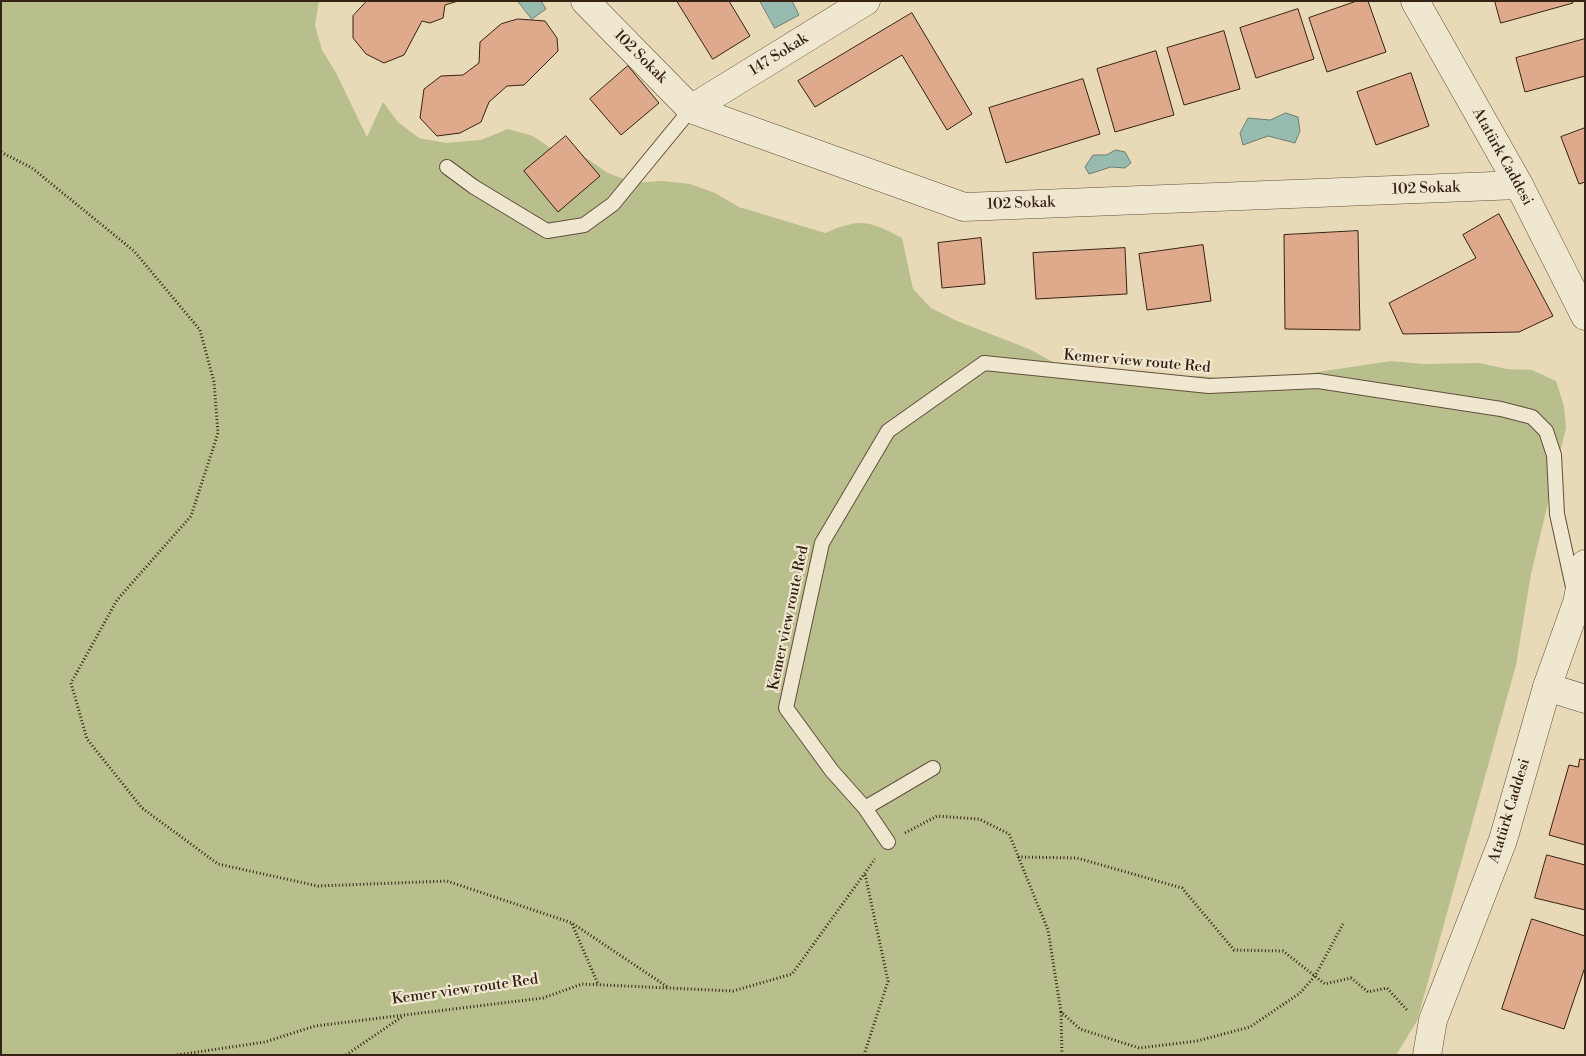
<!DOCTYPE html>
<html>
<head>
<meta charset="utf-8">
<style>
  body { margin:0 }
  #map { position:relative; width:1586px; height:1056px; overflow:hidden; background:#e8dab6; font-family:"Libre Bodoni",serif }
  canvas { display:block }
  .frame { position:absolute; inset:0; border:2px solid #362115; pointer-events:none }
</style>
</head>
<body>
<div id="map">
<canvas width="1586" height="1056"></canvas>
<div class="frame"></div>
</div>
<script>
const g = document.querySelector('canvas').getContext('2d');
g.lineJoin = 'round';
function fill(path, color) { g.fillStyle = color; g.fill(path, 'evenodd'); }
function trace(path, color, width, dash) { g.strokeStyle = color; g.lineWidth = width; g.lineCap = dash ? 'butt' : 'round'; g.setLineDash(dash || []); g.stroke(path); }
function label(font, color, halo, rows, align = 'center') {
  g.font = font + ' "Libre Bodoni",serif'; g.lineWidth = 4.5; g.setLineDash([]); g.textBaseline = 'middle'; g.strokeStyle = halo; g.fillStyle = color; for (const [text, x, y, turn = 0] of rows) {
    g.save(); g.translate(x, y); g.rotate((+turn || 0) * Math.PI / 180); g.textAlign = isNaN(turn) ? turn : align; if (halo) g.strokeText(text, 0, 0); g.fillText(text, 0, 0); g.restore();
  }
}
const green = new Path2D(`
  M1,1H319L315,25L322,50L336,73L367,137L383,102L398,122L419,138L446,143L481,140L508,129L533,136L555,151L586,158L608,173L634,183L662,181L690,184L715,193L739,207L825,233C860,218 868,220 902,238L913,289L931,308L957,321L1029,349L1055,363L1174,378L1200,376L1230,379L1298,375L1391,361L1424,364L1479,363L1507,369L1532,370L1556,381L1564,406L1566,428L1531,574L1516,665L1417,1021L1396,1055H1Z`);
const water = new Path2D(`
  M518,1H541L546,9L532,19Z
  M760,1H792L799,15L775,28Z
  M1286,113L1298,117L1300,131L1295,143L1268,136L1243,145L1240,133L1248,118L1270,120Z
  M1116,150L1125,152L1131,163L1125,168L1111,167L1089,174L1085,167L1093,155H1106Z`);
const building = new Path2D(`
  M367,1H458L445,5L443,18L430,23L422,21L404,55L384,63L366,54L353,38V16Z
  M677,1H729L750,36L713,59Z
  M1357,1H1368L1386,52L1327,72L1309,18Z
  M1495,1H1572L1573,3L1501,23Z
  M1298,9L1314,59L1256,78L1240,28Z
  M912,13L972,114L947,130L902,55L815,107L798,81Z
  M518,19L545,21L557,38L558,51L524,85L507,86L489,102L481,122L460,133L437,136L420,118L424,89L441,76L463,75L479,63L480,42L501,24Z
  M1224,31L1240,89L1184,105L1167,48Z
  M1585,39V76L1525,92L1516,58Z
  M1156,51L1174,115L1115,132L1097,69Z
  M628,66L659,103L621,135L590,99Z
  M1411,73L1429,126L1376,145L1357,92Z
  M1083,79L1100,134L1006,163L989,108Z
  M1585,128V182L1579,184L1561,137Z
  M566,136L600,176L558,212L524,171Z
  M1499,214L1553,316L1519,332L1403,334L1389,303L1476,258L1463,235Z
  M1358,231L1360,330L1285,329L1284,235Z
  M981,238L985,284L942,288L938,243Z
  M1203,245L1211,301L1147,310L1139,254Z
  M1125,248L1127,294L1036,299L1033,253Z
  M1580,759L1585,760V845L1549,835L1569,765L1578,767Z
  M1547,855L1585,865V910L1535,898Z
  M1532,919L1585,936V967L1564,1029L1502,1009Z`);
const path = new Path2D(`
  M1,152L32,168L134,251L200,330L214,382L218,433L191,516L117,600L71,683L87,739L142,808L218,864L318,886L447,881L572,923L669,988
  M905,833L937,816L979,819L1009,834L1048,930L1061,1012L1080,1029L1139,1048L1197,1041L1250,1027L1300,993L1315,976L1343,924
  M1018,857L1077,858L1182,888L1234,950L1283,951L1325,984L1351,978L1368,992L1387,988L1407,1010
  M572,924L598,984
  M1061,1012L1062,1055
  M177,1055L265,1042L315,1026L543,998L582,984L733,991L792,974L875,859
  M346,1055L403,1016
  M864,1055L888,981L865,874`);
const service = new Path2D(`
  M447,167L474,187L547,231L584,225L613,204L691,109
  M865,808L933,768
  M888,842L865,808L832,771L786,708L822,543L888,431L984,363L1209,386L1318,381L1501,409L1532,417L1546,431L1554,455L1557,514L1573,587`);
const minor = new Path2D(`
  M585,1L691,109L964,207L1519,185
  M691,109L866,1
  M1547,687L1585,699`);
const tertiary = new Path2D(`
  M1415,1L1519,185L1585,316
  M1427,1055L1433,1020L1503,840L1547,687L1577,603L1585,564`);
const streetNames = [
  ["147 Sokak",779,55,-32],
  ["102 Sokak",640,57,45],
  ["Atatürk Caddesi",1502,157,61],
  ["102 Sokak",1426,189,-2],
  ["102 Sokak",1021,204,-2],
  ["Kemer view route Red",1137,362,5],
  ["Kemer view route Red",789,618,-78],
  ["Atatürk Caddesi",1510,811,-73],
  ["Kemer view route Red",465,990,-8]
];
fill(green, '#b8bf8c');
fill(water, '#97bbae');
trace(water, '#707d71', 1);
fill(building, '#dfa98b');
trace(building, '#362115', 1);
trace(service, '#624f3d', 16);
trace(minor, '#624f3d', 29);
trace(tertiary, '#624f3d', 29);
trace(path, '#362115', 3, [1, 2.5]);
trace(service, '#f0e7d0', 14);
trace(minor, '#f0e7d0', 28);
trace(tertiary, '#f0e7d0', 28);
label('15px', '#362115', '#f0e7d0', streetNames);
</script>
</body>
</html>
